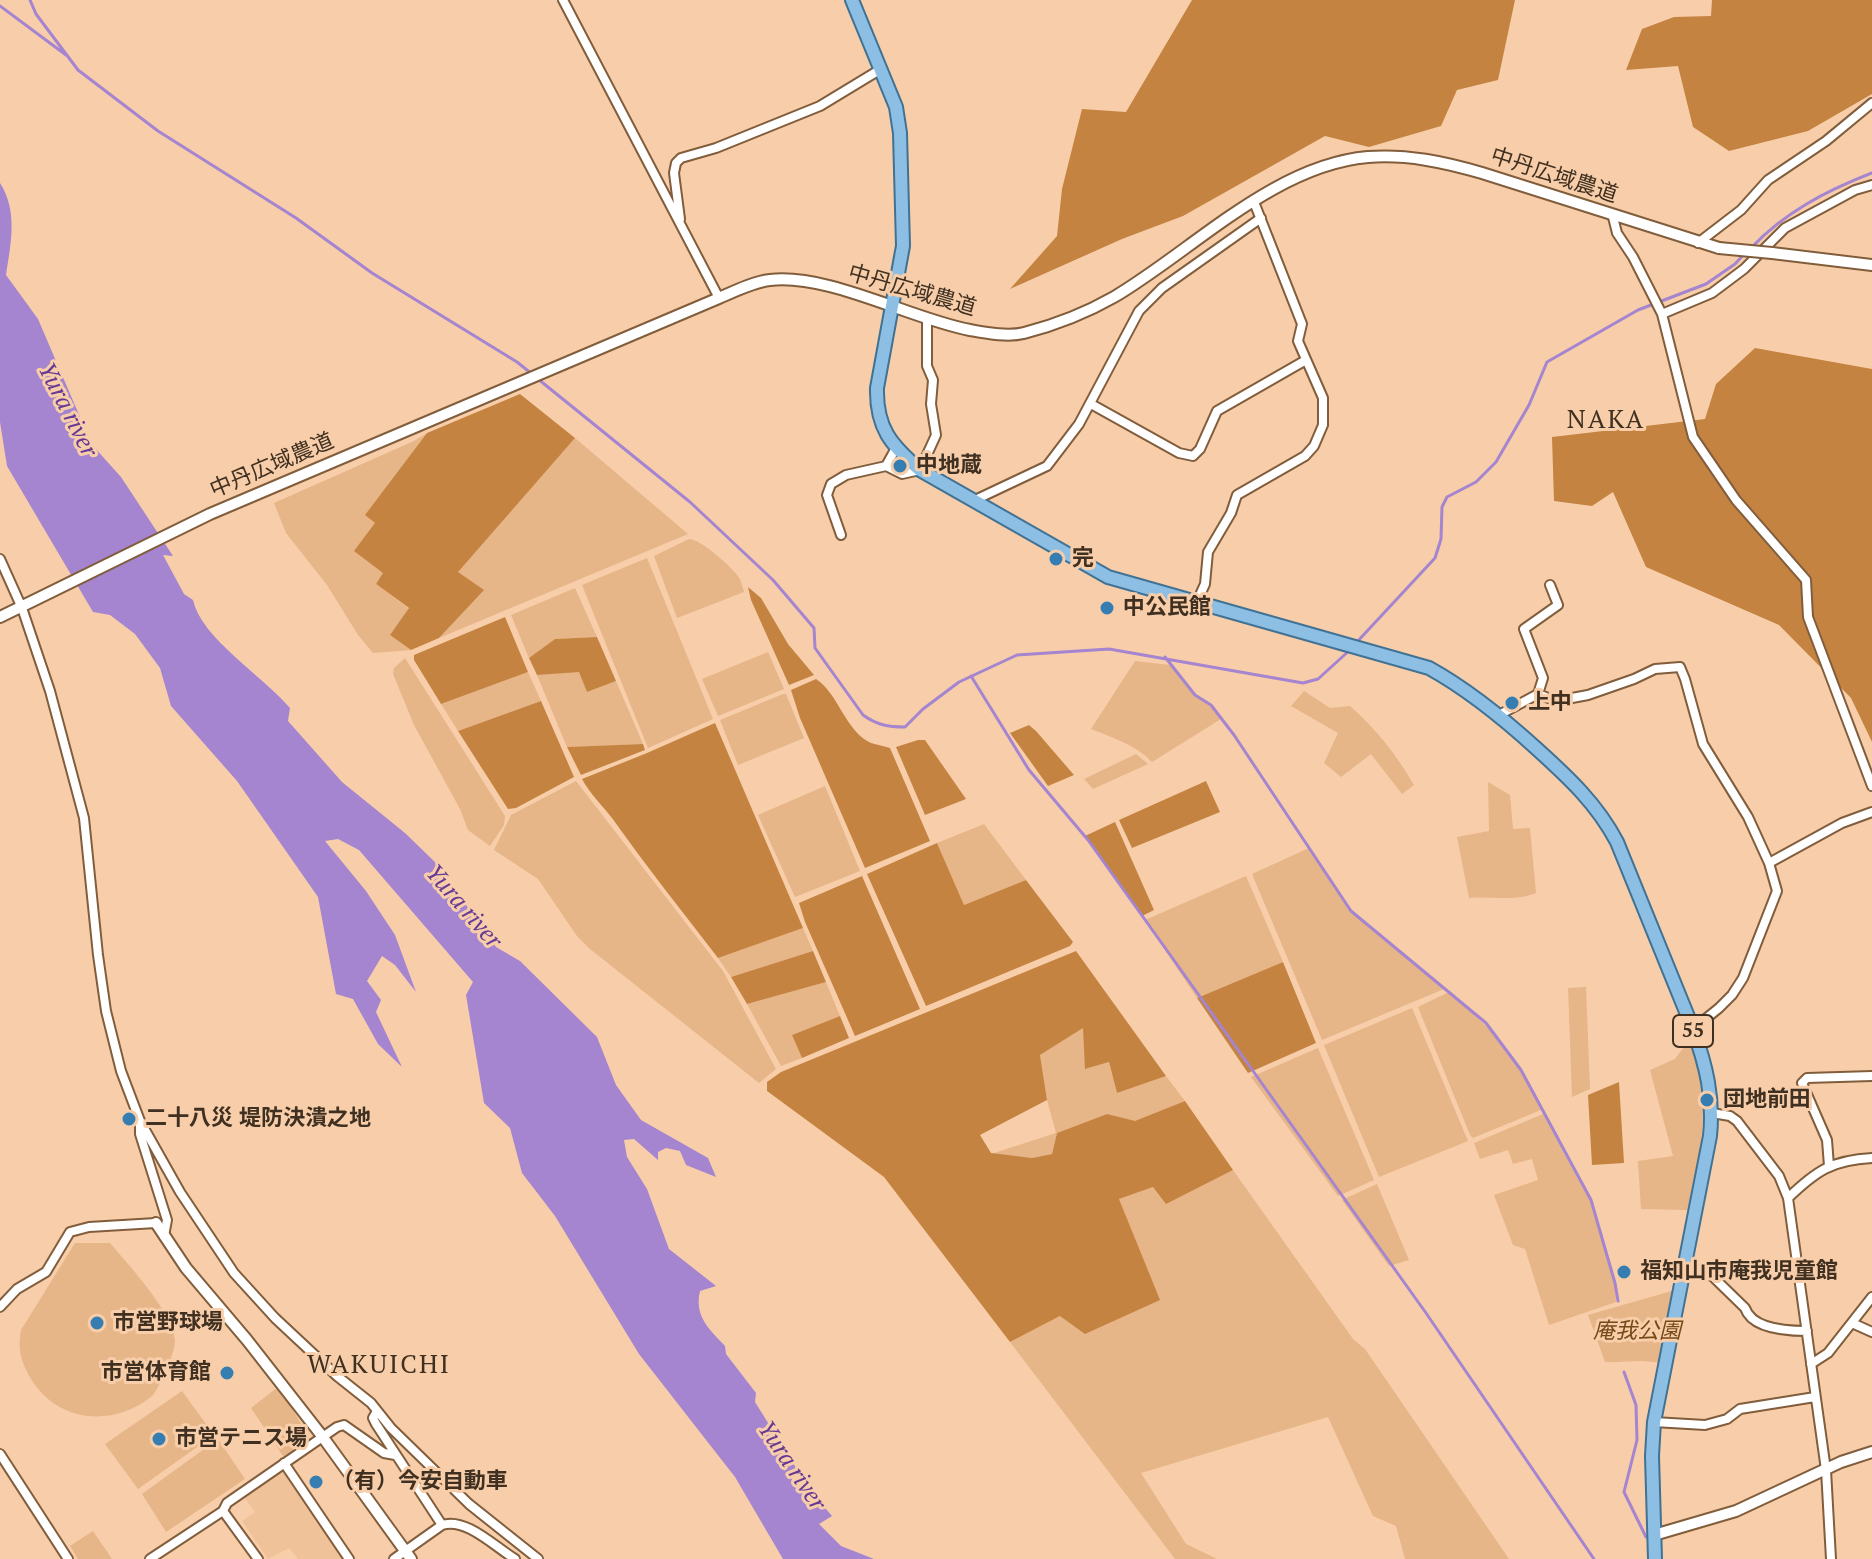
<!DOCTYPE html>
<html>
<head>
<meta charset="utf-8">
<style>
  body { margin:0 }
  canvas { display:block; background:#f7cea9 }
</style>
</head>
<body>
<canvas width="1872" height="1559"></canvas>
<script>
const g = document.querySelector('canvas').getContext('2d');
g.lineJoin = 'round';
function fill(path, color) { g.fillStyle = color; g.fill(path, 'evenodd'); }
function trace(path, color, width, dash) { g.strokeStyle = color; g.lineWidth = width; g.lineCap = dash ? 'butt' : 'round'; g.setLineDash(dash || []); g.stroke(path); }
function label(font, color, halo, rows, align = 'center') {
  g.font = font + ' "PT Serif","Noto Sans JP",serif'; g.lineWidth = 6; g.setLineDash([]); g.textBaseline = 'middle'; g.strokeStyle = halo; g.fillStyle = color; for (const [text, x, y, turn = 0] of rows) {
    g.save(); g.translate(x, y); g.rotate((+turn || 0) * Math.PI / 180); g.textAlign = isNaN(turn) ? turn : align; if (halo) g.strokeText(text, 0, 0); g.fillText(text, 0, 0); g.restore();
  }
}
const built = new Path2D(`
  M280,1468H284L345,1559H298L289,1548L268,1559L242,1521L255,1512L244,1497Z`);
const green = new Path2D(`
  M427,433L366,515L375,523L384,573L376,584L409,609L390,635L411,650L373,653L358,635L327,585L286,533L274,503L414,441Z
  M575,438L688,534L439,638L483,590L457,572Z
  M689,539C701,539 733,568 740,579C740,580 744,591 744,592L677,618L654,556Z
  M647,558L713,719L648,748L582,585Z
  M575,588L597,637L555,639L529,658L511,615Z
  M768,652L784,689L718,716L702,679Z
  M405,658L505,816L504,825L490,846L468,830L460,809L414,725L393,674L394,668Z
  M1135,661L1170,665L1194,695L1211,705L1221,719L1152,762C1136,745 1113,738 1091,729Z
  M579,671L587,692L616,681L643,744L567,747L537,675Z
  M528,672L541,701L458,731L441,704Z
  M1304,691L1330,708L1350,706C1376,729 1396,754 1414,785L1402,794L1371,754L1341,777L1324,763L1338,733L1291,706Z
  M783,694H786L804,738L738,765L720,720Z
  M1136,754L1148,764L1093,789L1084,779Z
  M576,781L723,971L776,1069L759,1083L590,949L577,936L538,879L494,850L511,815Z
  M1488,782L1510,795L1513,829L1530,828L1536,893C1514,902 1492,896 1469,898L1457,837L1489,831Z
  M825,786L860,871L795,897L758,815Z
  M984,824L1026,880L964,905L937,843Z
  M1309,848L1351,911L1444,989L1322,1040L1252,874Z
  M1246,876L1283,962L1197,998L1145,920Z
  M803,928L813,951L731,977L718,958Z
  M826,982L840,1016L792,1035L802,1058L781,1066L747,1004Z
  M1586,987L1590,1089L1572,1097L1568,988Z
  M1449,992L1497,1036L1521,1070L1541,1110L1473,1138L1470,1135L1418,1007Z
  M1412,1008L1468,1141L1379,1177L1324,1045Z
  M1084,1027L1086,1069L1109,1062L1117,1093L1166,1076L1185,1101L1135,1122L1107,1114L1057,1133L1052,1154L1032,1158L991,1154L1056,1133L1047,1100L1040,1055Z
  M1691,1042C1711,1109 1702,1143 1689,1210L1641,1209L1638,1161L1673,1156L1650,1070L1675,1059L1687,1043Z
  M1318,1048L1374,1180L1338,1196L1251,1077Z
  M1543,1114L1590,1201L1615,1283L1616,1302L1549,1325L1525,1249L1513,1245L1494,1195L1538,1180L1532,1159L1513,1164L1508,1150L1480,1159L1474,1143Z
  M1233,1170L1353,1339L1365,1349L1509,1559H1405L1396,1526L1373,1516L1328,1417L1141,1473L1186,1544L1217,1559H1175L1010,1342L1060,1316L1159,1300L1119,1199L1153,1187L1167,1203Z
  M1377,1184L1409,1260L1389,1266L1342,1200Z
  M75,1243H110C127,1263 174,1314 175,1340C175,1350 168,1366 164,1375C160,1382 157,1391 152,1396C114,1427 60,1423 33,1382C22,1364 17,1351 21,1330Z
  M1675,1290L1662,1364C1646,1358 1623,1363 1605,1362L1588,1315Z
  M278,1387L309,1436V1439L287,1455L283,1456L251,1408Z
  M182,1391L214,1435L138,1489L105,1444Z
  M218,1439L245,1479L166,1532L142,1494Z
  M93,1531L112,1559H78L70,1546Z`);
const forest = new Path2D(`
  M1192,0H1515L1498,80L1457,90L1441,126L1369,147L1325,136L1183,216L1122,239L1010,289L1057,236L1062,189L1082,109L1126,112Z
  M1712,0H1872V94L1808,131L1729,151L1693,127L1678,66L1626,70L1642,29L1674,17L1711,16Z
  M1755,348L1872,369V742L1851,698L1779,625L1646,567L1613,492L1592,506L1554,501L1552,437L1705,419L1716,384Z
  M520,394L575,438L458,572L484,590L439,638L411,650L390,635L409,608L376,584L383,573L354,551L375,523L365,515L427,433Z
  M748,587L761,598L788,644L814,675L789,685L751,600Z
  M505,617L528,672L441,704L414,660V655Z
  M597,637L616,681L587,692L579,672L537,675L529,658L555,639Z
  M816,679C839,694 845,731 871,743C877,745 884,746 890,748L930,841L865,868L800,718L791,690Z
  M541,701L574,777L516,808L508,809L458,731Z
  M715,723L803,928L718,958C682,911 646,866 612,818C602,805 590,794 582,779L647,753Z
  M1029,725L1036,731L1074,775L1048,786L1010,733Z
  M918,740H925L966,799L925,815L896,747Z
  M643,744L645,750L581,775L567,747Z
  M1206,781L1220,812L1132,848L1119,820Z
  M1115,822L1154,910L1142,916L1085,836Z
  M937,843L964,905L1026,880L1073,942L1070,946L926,1006L867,874Z
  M862,876L920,1009L855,1036L805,922L799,903Z
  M813,951L826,982L747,1004L731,977Z
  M1076,951L1166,1076L1117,1093L1109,1062L1085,1069L1083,1028L1040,1055L1047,1100L980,1135L991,1153L1032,1158L1052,1154L1057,1133L1107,1114L1135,1121L1185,1101L1233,1170L1166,1204L1153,1187L1119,1199L1160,1300L1085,1334L1060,1316L1010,1342L884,1177L767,1091V1082L781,1072Z
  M1283,962L1316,1043L1248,1073L1197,998Z
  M840,1016L849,1038L802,1058L792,1035Z
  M1619,1082L1624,1163L1592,1165L1588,1095Z`);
const water = new Path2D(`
  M0,183C18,211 11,243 6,275L38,319L80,417L76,427L121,477L173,556L163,555L184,594L193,600C201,638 263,676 290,708L288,721L342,782L405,833L437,864L496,947L520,961L597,1037L616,1085L641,1120L708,1158L716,1177L686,1165L680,1151L666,1148L658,1152V1160L634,1139L624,1140L627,1157L647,1189L669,1249L716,1286L700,1291C694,1316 709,1329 725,1346L726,1354L756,1393L755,1402L798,1471L790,1476L800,1493L807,1487L832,1516L819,1524L841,1546L874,1559H783L735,1477L639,1354L555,1216L522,1173L510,1128L484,1103L466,995L473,982L359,850L338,839L325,841L366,891L395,935L416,992L395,965L382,956L367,981L381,1000L376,1012L402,1067L378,1044L353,999L336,994L318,897L237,781L171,706L160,668L135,634L110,615L93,612L7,466L0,422Z`);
const stream = new Path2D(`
  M30,0L36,14L78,70L158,131L296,218L372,273L517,362L532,374
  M0,6L66,55
  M1751,248C1785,212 1826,191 1872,173
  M538,379L690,502L773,580L814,628L815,648L863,715C877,725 888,727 905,727L923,709L959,682L1017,655L1109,649L1303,683L1318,679L1351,649
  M1356,643L1435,558L1441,539L1442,507L1447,497L1476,482L1496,462L1529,405L1547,362L1638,310L1706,284L1735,264L1745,253
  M1165,657L1195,695L1211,705L1234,735L1351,911L1486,1023L1521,1070L1591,1200L1615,1283L1618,1301
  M971,676L1029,770L1088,840L1426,1313L1594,1559
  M1624,1372L1636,1405L1637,1440L1624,1492L1646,1537`);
const minor = new Path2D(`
  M563,0L719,298
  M1613,217L1617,233L1633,257L1662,314L1693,437L1736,500L1806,580L1808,617L1872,786
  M680,219L674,173L676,163L681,158L716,148L820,106L881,69
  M1698,243L1741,210L1768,180L1826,141L1872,103
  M1662,314L1712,293L1744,269L1785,228L1855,190L1872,185
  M1091,404L1179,453L1193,456L1200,449L1217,411L1306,360
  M886,466L902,474L920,470L936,435L931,404L933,380L927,366V320
  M975,500L1047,466L1079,424L1139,311L1162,288L1261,218
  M841,535L827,495L831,484L846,475L886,466L896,448
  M0,559L22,608L50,691L84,818L98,955L106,1011L121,1071L140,1121L180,1192L234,1273L275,1318L337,1376L371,1403L391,1428L469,1504L538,1559
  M1196,604L1205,584L1208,552L1231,513L1237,495L1305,456L1314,446L1323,425V398L1298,341L1302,324L1254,202
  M1538,694L1556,701L1588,695L1634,679L1655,669L1680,667L1685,679L1703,744L1748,817L1769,863L1777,891L1743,978L1732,995L1719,1008L1693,1029
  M1499,715L1538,694L1543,678L1524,629L1558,605L1550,585
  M1769,863L1842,823L1872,812
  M1712,1113L1730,1116L1737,1121L1779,1176L1788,1198L1826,1470L1831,1559
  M140,1122V1134L167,1220L164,1236
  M1829,1166L1827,1140L1802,1083L1807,1078L1872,1076
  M1788,1198C1816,1171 1832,1160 1872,1158
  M1684,1265L1706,1270L1745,1308C1752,1329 1787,1331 1807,1331
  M0,1307L17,1289L46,1272L70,1232L89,1227L156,1223
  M1852,1323L1872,1332
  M1811,1364L1828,1353L1872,1297
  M377,1411L373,1418L376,1424L442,1525
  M1654,1422L1705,1425L1727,1419L1740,1409L1815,1397
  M0,1454L68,1559
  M284,1463L349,1559
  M223,1511L258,1559
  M150,1559L223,1511L227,1503L337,1427L344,1425L384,1453L395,1455
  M394,1559L442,1525C466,1517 495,1547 515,1559`);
const tertiary = new Path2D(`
  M1772,253L1872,265
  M0,617L210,514L719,298C735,291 753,282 770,280C828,273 911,319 970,330C987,333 1008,337 1024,333C1055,325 1086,313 1114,297C1192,251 1274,165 1368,157C1407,154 1444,162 1482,173L1719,248
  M156,1223L186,1268L247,1340L322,1436L411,1559
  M1654,1535L1736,1511L1841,1462L1872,1452`);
const primary = new Path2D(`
  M852,0L896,107L900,133L903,246L877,388C876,428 891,445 920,470L1108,577L1429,668C1469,690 1503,718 1537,749C1569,778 1597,804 1617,842L1693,1029C1706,1065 1714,1097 1710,1136L1654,1422L1652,1456L1655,1559`);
const tertiaryBridge = new Path2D(`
  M1719,248L1772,253`);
const markers = [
  [900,466,8,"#367db2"],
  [1056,559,8,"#367db2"],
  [1107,608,8,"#367db2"],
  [1512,703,8,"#367db2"],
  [1707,1100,8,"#367db2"],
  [129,1119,8,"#367db2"],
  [1624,1272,8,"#367db2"],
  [97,1323,8,"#367db2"],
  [227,1373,8,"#367db2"],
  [159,1439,8,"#367db2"],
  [316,1482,8,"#367db2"]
];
const shields = [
  [1693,1031,40]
];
const shieldNames = [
  ["55",1693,1031]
];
const streetNames = [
  ["中丹広域農道",1554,176,18],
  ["中丹広域農道",912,291,16],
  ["中丹広域農道",272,466,-23]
];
const poiNames = [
  ["中地蔵",916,466],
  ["完",1072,559],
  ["中公民館",1123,608],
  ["上中",1528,703],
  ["団地前田",1723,1100],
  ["二十八災 堤防決潰之地",145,1119],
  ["福知山市庵我児童館",1640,1272],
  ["市営野球場",113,1323],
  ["市営体育館",211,1373,"right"],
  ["市営テニス場",175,1439],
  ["（有）今安自動車",332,1482]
];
const parkNames = [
  ["庵我公園",1637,1332]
];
const waterNames = [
  ["Yura river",67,410,63],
  ["Yura river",463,907,49],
  ["Yura river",791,1466,56]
];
const quarterNames = [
  ["NAKA",1606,421],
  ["WAKUICHI",379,1366]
];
fill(built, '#f0c299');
fill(green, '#e6b588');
fill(forest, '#c58341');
fill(water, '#a584d0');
trace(stream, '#a584d0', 3);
trace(minor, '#815d3c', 12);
trace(tertiary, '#815d3c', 14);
trace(primary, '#417294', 16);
trace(minor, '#fff', 8);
trace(tertiary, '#fff', 10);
trace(primary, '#8dbfe4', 12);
trace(tertiaryBridge, '#815d3c', 14, []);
trace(tertiaryBridge, '#fff', 10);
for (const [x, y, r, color] of markers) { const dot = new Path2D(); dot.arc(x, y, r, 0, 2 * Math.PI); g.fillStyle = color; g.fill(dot); trace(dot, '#f7cea9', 3); }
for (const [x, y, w] of shields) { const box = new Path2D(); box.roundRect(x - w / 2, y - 16, w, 32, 6); g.fillStyle = '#f7cea9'; g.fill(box); trace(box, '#403021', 2); }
label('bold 20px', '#403021', null, shieldNames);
label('22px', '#403021', '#f7cea9', streetNames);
label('bold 22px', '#403021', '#f7cea9', poiNames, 'left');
label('italic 22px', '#764919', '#f7cea9', parkNames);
label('italic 24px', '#663994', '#f7cea9', waterNames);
g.letterSpacing = '2px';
label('26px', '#403021', '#f7cea9', quarterNames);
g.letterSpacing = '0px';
</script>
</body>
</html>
